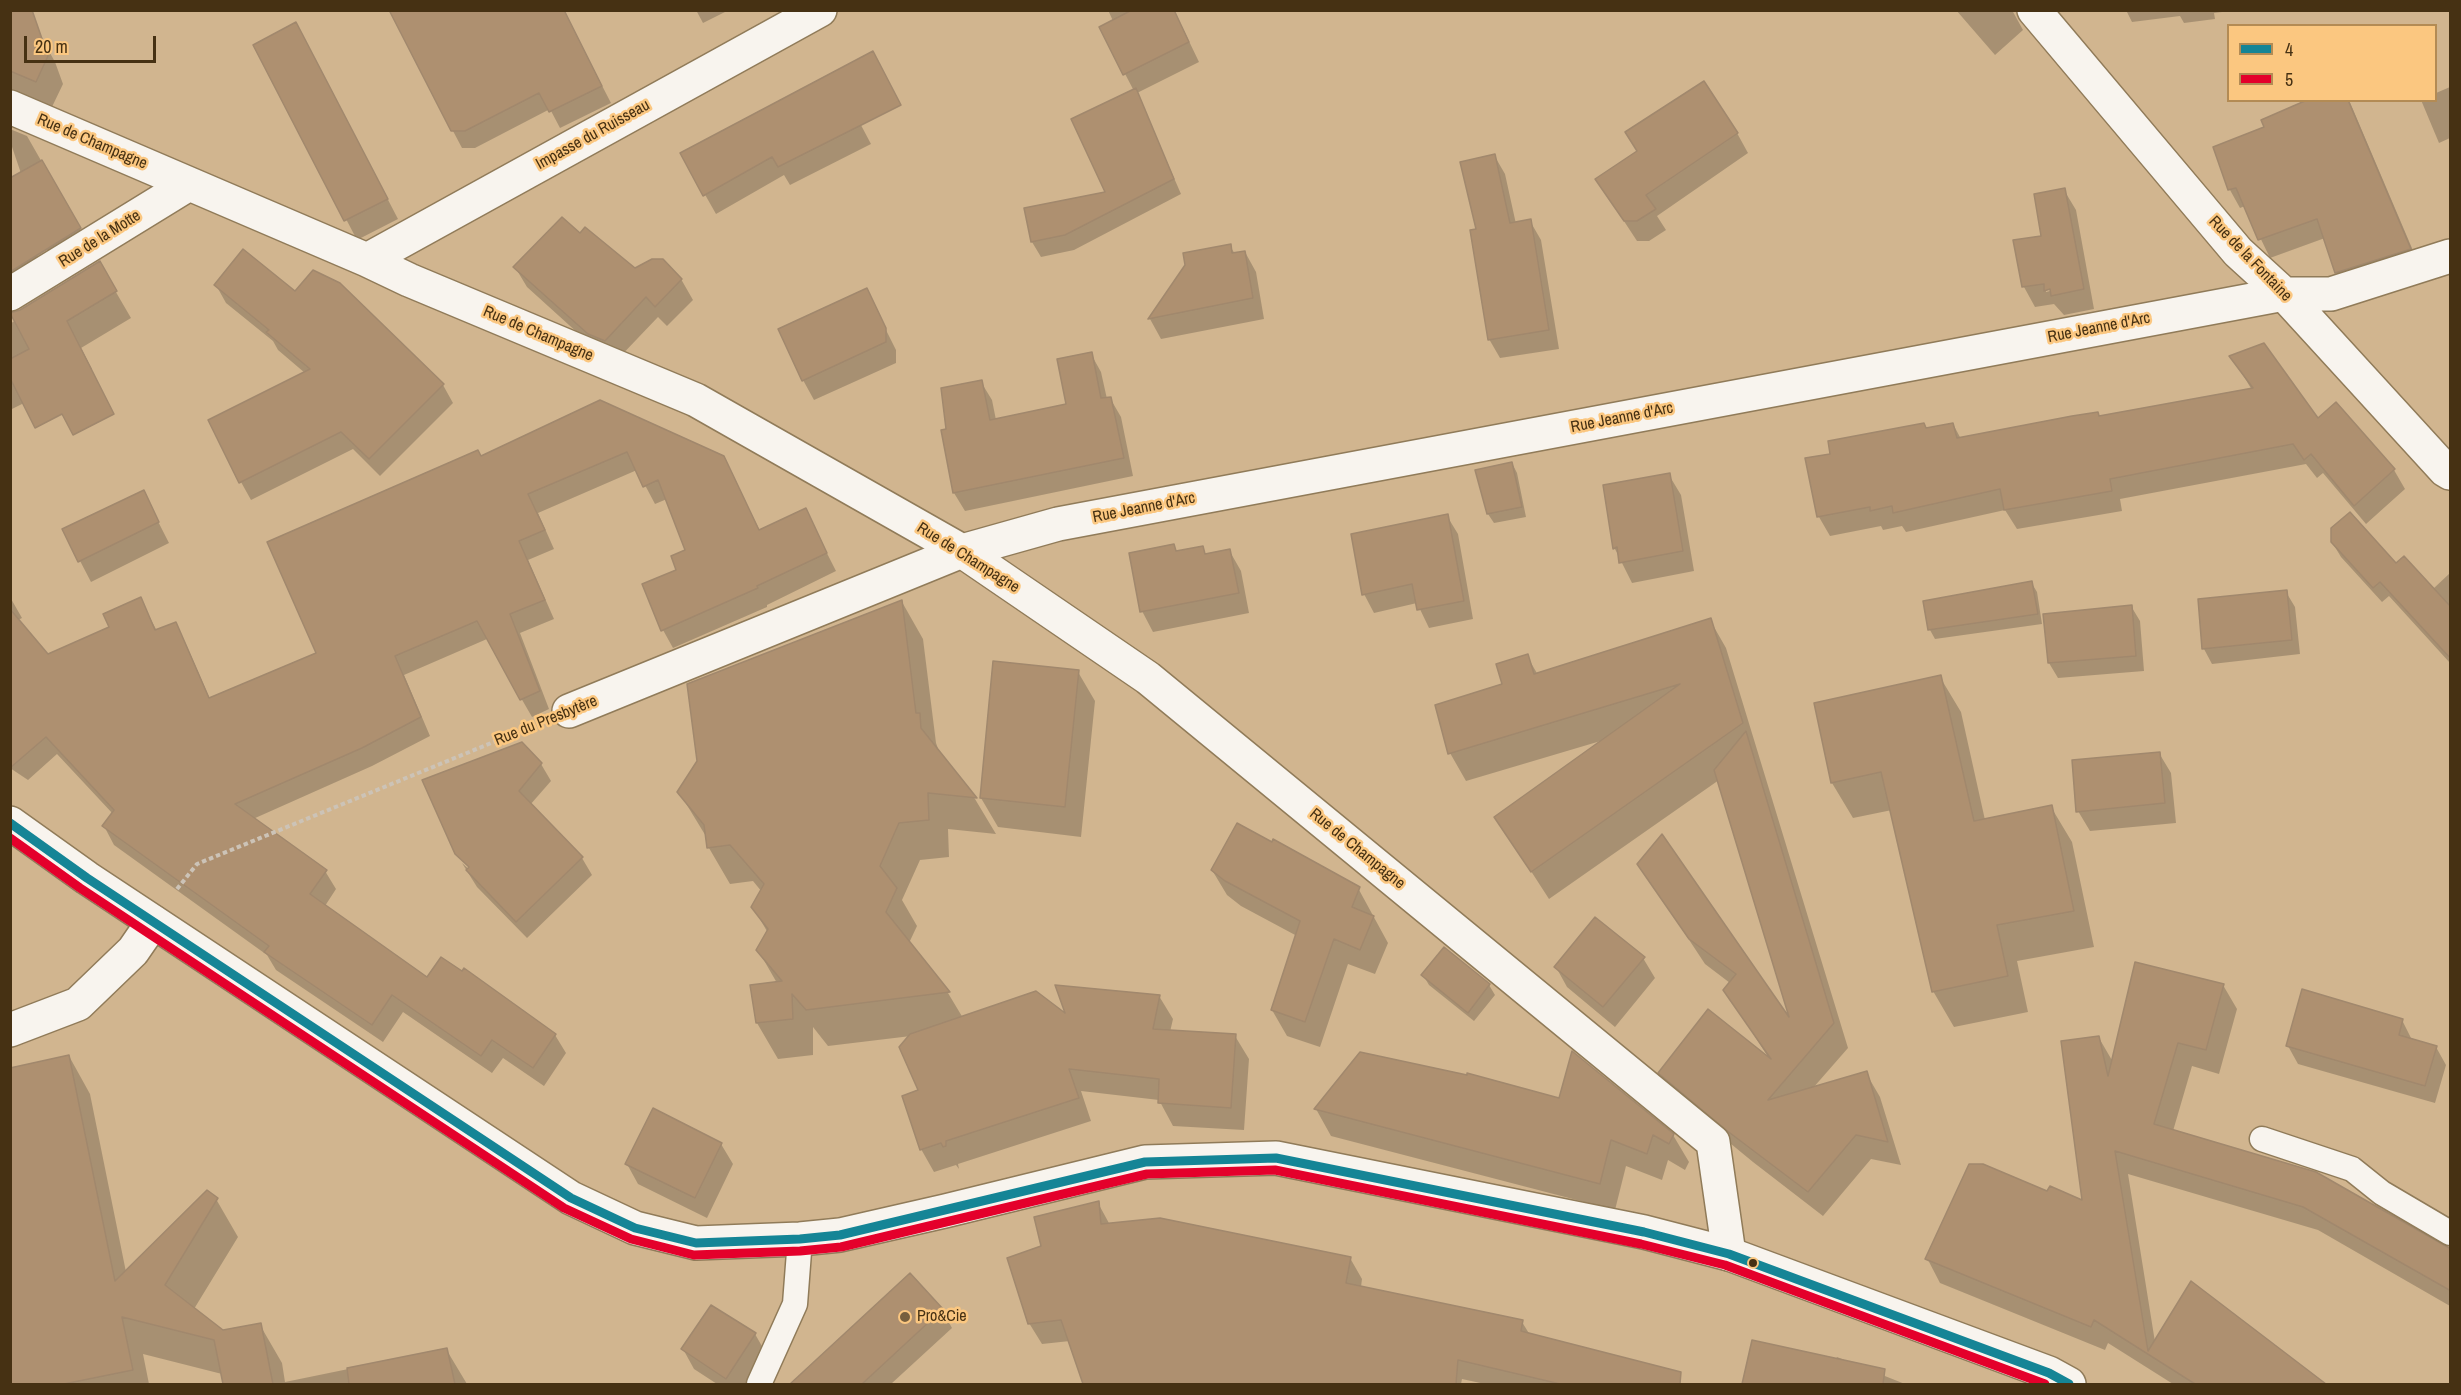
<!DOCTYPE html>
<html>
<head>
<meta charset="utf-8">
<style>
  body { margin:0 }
  #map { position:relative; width:2461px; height:1395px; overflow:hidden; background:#d1b58f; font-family:"Archivo Narrow",sans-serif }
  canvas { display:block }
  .frame { position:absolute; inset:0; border:12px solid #463113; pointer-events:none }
  .legend { position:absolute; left:2227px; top:24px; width:210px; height:78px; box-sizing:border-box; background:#fbc780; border:2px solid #b38b54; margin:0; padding:8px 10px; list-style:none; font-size:18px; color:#463113 }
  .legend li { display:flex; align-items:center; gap:12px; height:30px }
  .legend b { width:30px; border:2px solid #b38b54 }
  .scale { position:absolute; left:24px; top:36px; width:132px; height:27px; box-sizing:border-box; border:3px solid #463113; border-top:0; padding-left:8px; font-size:18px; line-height:21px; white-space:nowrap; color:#463113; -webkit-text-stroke:4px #fbc780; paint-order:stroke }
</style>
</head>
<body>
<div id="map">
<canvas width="2461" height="1395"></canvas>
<div class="frame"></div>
<ul class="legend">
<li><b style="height:8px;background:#158596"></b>4</li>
<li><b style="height:8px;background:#e4002b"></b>5</li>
</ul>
<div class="scale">20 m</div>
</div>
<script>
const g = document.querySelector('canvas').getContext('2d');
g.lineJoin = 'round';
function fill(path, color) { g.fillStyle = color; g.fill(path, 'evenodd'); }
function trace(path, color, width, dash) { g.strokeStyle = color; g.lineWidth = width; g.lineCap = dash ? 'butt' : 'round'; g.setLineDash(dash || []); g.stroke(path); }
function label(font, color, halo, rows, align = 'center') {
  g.font = font + ' "Archivo Narrow",sans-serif'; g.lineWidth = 5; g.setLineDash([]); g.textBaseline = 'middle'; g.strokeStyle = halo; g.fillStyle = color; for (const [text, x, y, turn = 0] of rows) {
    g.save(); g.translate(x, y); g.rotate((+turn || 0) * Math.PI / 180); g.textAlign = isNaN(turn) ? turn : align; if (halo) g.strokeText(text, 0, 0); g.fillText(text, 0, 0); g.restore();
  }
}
const shadow = new Path2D(`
  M10,10L39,33L55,62L63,84L51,109L10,90Z
  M563,10L611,103L560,128L550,109L475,148H462L453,131Z
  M696,10H729L703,23Z
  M1108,10H1174L1199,62L1137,93L1181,194L1074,250L1041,257L1032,242L1107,194L1134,91L1101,28L1113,21Z
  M1956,10H2012L2023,30L1995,55Z
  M2126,10H2229L2230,11L2214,13L2215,19L2184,23L2180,16L2132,22Z
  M307,44L398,219L357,240L255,45Z
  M2450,87V138L2439,143L2421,100H2436V93Z
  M844,93L871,144L790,185L784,175L716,214L682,154Z
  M2311,100H2349L2420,267L2347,291L2336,272L2325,238L2270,258L2245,206L2240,208L2230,190L2215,148L2266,128Z
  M10,129L27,136L91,248L58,268L47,250L10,141Z
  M1737,133L1748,153L1657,216L1666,230L1649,241H1637L1597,180Z
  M1494,155L1505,174L1516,224L1530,221L1541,240L1559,349L1500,358L1489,339L1478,230Z
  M2064,190L2076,210L2094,309L2064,315L2054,304L2035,307L2024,287ZM2046,289H2058L2046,292Z
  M10,218L37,256L47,274L10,284Z
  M580,235L635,270L681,279L693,300L667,326L658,317L616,361L601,354L527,287L515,267Z
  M1230,246L1235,254L1245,252L1256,272L1264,319L1161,339L1150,319L1186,266Z
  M99,263L131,318L81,348L92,369L10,410V324Z
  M216,285L295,293L443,385L453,403L380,476L353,449L251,500L241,482L305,373L278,350L273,341L226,303Z
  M866,290L896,350V363L814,400L803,380Z
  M1091,354L1101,372L1107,399L1110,398L1121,417L1133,476L965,511L954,493L942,431L948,430L981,382L992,400L996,420L1068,405Z
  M2232,357L2317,420L2394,470L2405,489L2366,524L2323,473L2317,478L2306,464L2120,499L2122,511L2017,529L2005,510L1906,532L1902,526L1883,530L1881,526L1830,536L1819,517L1831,455L1953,424L1961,439L2098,413L2100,417L2252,390Z
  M600,402L723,457L760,531L805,510L836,571L767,605V607L673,648L663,630L644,585L678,571L687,551L667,499L655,504L637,470L538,513L554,549L528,560L554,619L520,633L549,709L532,717L487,639L404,675L430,736L372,766L253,819L325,871L336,889L325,906L428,979L555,1035L566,1053L544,1086L503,1058L492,1073L403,1012L383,1042L276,970L267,955L114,845L104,826L113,814L57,754L28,780L10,768V597L22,618L18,620L47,656L111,628L140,599L157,631L175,623L185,642L210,699L318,654L481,458Z
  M1512,463L1517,473L1526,517L1494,523L1488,514Z
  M1669,475L1681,495L1694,571L1632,583L1615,549L1605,487Z
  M143,492L169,543L91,582L64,530Z
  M1447,516L1458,534L1473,619L1429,628L1417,603L1374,613L1364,594Z
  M2332,542L2396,565L2433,589L2450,573V663L2389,596L2382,602L2341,557Z
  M1173,546L1177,552L1202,547L1206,555L1229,550L1241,571L1249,613L1153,632L1142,611Z
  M2031,582L2037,592L2042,624L1935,639L1930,630Z
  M2286,592L2295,607L2300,654L2212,664L2204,649Z
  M902,602L923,639L936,743L940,754L975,799L996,834L948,829L949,857L920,860L902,900L917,926L909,943L948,993L963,1018L1068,1017L1159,996L1173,1019L1170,1032L1235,1036L1249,1059L1244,1130L1173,1126L1159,1100L1081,1091L1091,1121L958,1164L959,1169L956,1165L934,1172L921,1149L920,1091L911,1036L828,1046L813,1027V1055L778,1059L757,1023L777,983L758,950L768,933L753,907L762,892L753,881L730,884L709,848L707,838L679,792Z
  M2131,606L2140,621L2144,671L2058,678L2049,663L2045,615Z
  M1710,620L1726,648L1848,1048L1813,1088L1866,1073L1880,1097L1901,1165L1871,1159L1823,1216L1753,1162L1674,1097L1660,1073L1770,1060L1725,990L1730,983L1705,964L1639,864L1792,1024L1719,780L1549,899L1496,817L1604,740L1466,781L1450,753L1527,656L1538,675Z
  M1078,672L1095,701L1081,837L998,827L981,798Z
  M1940,677L1961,712L1985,820L2051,807L2072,842L2094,947L2017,961L2028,1012L1954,1027L1933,991L1892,810L1853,818L1832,783Z
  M2159,753L2171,773L2176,823L2090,831L2078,811Z
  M541,764L551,781L530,805L582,858L592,875L527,938L477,887L462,863L473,873L475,871L458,855Z
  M1212,870L1358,888L1388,943L1375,974L1348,964L1320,1047L1287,1036L1272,1010L1297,936L1241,906L1227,895Z
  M1444,949L1489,985L1495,995L1474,1021L1429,985L1423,975Z
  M1643,958L1655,978L1615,1027L1567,987L1556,967Z
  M2223,985L2237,1009L2219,1074L2192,1066L2173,1131L2450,1251V1306L2318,1230L2128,1174L2155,1342L2316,1379L2319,1384H2173L2108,1343L2105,1350L1940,1283L1927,1258L2048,1193L2084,1202L2099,1038L2113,1062Z
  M2402,1020L2412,1040L2436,1047L2446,1065L2435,1103L2298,1064L2288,1046Z
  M69,1056L90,1094L126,1272L216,1199L238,1237L194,1309L223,1332L260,1325L282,1363L285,1382L446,1349L467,1384H224L222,1374L143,1354L149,1384H10V1069Z
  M1316,1109L1673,1135L1689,1162L1685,1170L1668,1160L1662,1180L1626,1166L1615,1210L1331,1136Z
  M721,1144L733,1164L707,1218L638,1184L627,1164Z
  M1098,1203L1110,1225L1350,1258L1362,1279L1361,1287L1522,1322L1530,1335L1667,1370L1675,1384H1485L1462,1379L1461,1384H1084L1070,1341L1042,1344L1029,1323L1043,1247Z
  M910,1275L942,1310L952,1328L891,1384H798L796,1381Z
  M711,1307L755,1334L767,1355L747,1384H717L694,1369L683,1349Z
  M1753,1342L1835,1360L1837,1357L1905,1384H1744Z`);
const building = new Path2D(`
  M10,10H32L48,56L36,82L10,71Z
  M389,10H564L602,86L549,112L539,93L465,131H451Z
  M1132,10H1174L1189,42L1123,75L1099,27Z
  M296,22L388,199L344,221L253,45Z
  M873,51L901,105L778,167L772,157L703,196L680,153Z
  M1704,81L1738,133L1646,195L1656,209L1637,221H1624L1595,179L1637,151L1625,132Z
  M1136,88L1174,179L1065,235L1031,242L1024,208L1105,192L1071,119Z
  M2307,100H2348L2411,249L2335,273L2317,219L2258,240L2236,188L2228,190L2213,147L2264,127L2261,120Z
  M1495,154L1510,223L1531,219L1549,330L1488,340L1470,230L1476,229L1460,162Z
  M42,160L81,228L10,272V178Z
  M2065,188L2084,289L2051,296L2050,289L2044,291V284L2022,287L2013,240L2041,236L2034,194Z
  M562,217L580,233L585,227L635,268L652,259H663L682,279L655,307L646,297L605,341L588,334L513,267Z
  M1231,244L1232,253L1245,251L1253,298L1148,319L1185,265L1183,253Z
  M243,249L295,291L313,270L340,283L444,384L369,459L341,432L239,483L208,420L310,369L266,332L269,330L214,285Z
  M100,261L117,291L67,321L114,414L73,435L62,414L35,428L10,378V359L29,349L10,313L20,310Z
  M867,288L886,328V342L802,381L778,329Z
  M2264,343L2318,418L2336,402L2395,469L2354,506L2311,454L2304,460L2293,444L2110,479L2112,491L2004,510L2000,489L1893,513L1892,506L1870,511V507L1817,517L1805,458L1830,454L1828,441L1924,423L1926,428L1953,423L1957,438L2072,416L2098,412L2099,416L2253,388L2229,356Z
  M1092,352L1101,398L1111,397L1124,458L953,493L941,430L946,429L941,388L982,380L990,420L1066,404L1057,359Z
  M600,400L724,456L759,530L806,508L827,553L757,586L758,588L661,631L642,584L676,570L671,556L685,550L658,480L643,487L627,452L528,494L545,530L519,541L545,600L510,614L540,691L520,700L477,621L395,656L421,717L362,748L235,804L327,870L310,894L427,977L441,957L462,971L464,968L556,1034L533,1068L492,1040L481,1056L392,995L372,1025L264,952L269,946L102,826L114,810L46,737L10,768V609L48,654L109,627L103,614L141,597L155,630L176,622L209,698L316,653L267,542L478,450L481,456Z
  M1512,462L1522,507L1487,514L1475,470Z
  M1670,473L1683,551L1619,563L1617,547L1613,549L1603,485Z
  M144,490L159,522L78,562L62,529Z
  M2350,512L2396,563L2404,556L2451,607V659L2380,582L2373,588L2331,542V528Z
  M1448,514L1464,601L1417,610L1412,584L1362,595L1351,534Z
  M1174,544L1176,551L1203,546L1205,554L1230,549L1239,593L1140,612L1129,553Z
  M2032,581L2038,614L1928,630L1923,601Z
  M2287,590L2292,640L2202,649L2198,599Z
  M902,600L916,713H920L921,728L977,798L928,793L929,820L899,823L880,866L897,888L886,912L950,992L806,1010L792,994L793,1019L756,1023L750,985L782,981L756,950L768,929L751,907L764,884L730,845L707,848L704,825L677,792L697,761L687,684Z
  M2132,605L2136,656L2048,663L2043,614Z
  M1711,618L1743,723L1531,872L1494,817L1680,684L1448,754L1435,705L1502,684L1496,664L1528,654L1534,674Z
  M993,661L1079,670L1065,807L980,798Z
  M1941,675L1974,821L2052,805L2074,911L1997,925L2008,976L1932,992L1881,772L1831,783L1814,703Z
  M1746,731L1834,1023L1768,1100L1867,1071L1888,1142L1856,1135L1808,1192L1726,1130L1658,1073L1708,1009L1771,1059L1723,990L1736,974L1689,939L1637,864L1662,834L1789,1017L1714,770Z
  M522,742L542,763L519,791L583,857L516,922L466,870L469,867L455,854L422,780Z
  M2160,752L2165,803L2076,812L2072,760Z
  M1237,823L1272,842L1273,839L1360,887L1352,907L1374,916L1360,950L1334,939L1305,1022L1271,1010L1300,921L1225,881L1211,870Z
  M1595,917L1645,957L1603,1007L1554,967Z
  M1444,947L1490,984L1468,1013L1421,975Z
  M2135,962L2224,984L2206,1050L2178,1043L2154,1124L2316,1172L2451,1249V1291L2303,1207L2115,1151L2148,1351L2191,1281L2326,1384H2195L2094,1320L2091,1327L1925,1259L1969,1164H1983L2047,1191L2050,1186L2082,1200L2061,1041L2099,1036L2108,1076Z
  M1055,985L1160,995L1153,1029L1236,1034L1231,1108L1158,1103L1159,1079L1069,1069L1079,1098L946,1141V1146L943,1147L941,1143L920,1150L902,1096L918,1090L899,1047L910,1034L1036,991L1065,1013Z
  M2302,989L2403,1019L2399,1035L2437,1046L2425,1086L2286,1046Z
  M1572,1051L1674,1134L1669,1144L1653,1135L1647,1154L1611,1140L1600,1184L1314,1109L1360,1052L1467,1075V1073L1559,1098Z
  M69,1055L115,1281L207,1190L218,1198L165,1285L223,1330L261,1323L273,1384H223L214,1340L122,1317L133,1370L64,1384H10V1068Z
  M653,1108L722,1143L695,1198L625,1164Z
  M1099,1201L1101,1224L1160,1218L1351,1257L1346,1283L1523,1320L1521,1331L1681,1372L1680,1384H1560L1458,1360L1456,1384H1083L1061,1320L1028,1324L1007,1258L1041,1246L1034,1217Z
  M910,1273L943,1309L862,1384H790Z
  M711,1305L756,1333L726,1379L681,1349Z
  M1752,1340L1885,1369L1883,1384H1742Z
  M447,1348L455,1384H349L347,1368Z`);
const path = new Path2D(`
  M177,889L197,864L535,725`);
const service = new Path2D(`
  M2262,1139L2352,1169L2382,1193L2450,1233
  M759,1384L795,1304L800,1239`);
const minor = new Path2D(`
  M2034,10L2238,252L2284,294L2445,470L2450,473
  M10,107L367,260L409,280L696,400L962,551L1148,678L1713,1142L1729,1254
  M367,260L820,10
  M10,294L189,184
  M569,711L962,551L1058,524L2284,294H2331L2450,256
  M10,1030L78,1004L133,951L153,922`);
const tertiary = new Path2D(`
  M10,823L87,878L571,1198L635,1228L696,1243L800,1239L840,1235L945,1211L1145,1162L1276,1158L1644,1232L1729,1254L2049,1373L2069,1384`);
const bus1 = new Path2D(`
  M10,823L87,878L571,1198L635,1228L696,1243L800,1239L840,1235L1145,1162L1276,1158L1644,1232L1729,1254L2049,1373L2069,1384`);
const bus2 = new Path2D(`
  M10,838L80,888L564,1208L631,1239L694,1255L800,1251L841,1247L1147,1174L1275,1170L1641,1244L1725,1265L2045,1384`);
const markers = [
  [1753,1263,5,"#463113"],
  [905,1317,6,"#775f3e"]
];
const streetNames = [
  ["Impasse du Ruisseau",593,135,-29],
  ["Rue de Champagne",92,142,23],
  ["Rue de la Motte",100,239,-32],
  ["Rue de la Fontaine",2250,259,46],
  ["Rue Jeanne d'Arc",2099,328,-11],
  ["Rue de Champagne",538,334,23],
  ["Rue Jeanne d'Arc",1622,418,-11],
  ["Rue Jeanne d'Arc",1144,508,-11],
  ["Rue de Champagne",968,558,32],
  ["Rue du Presbytère",546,721,-22],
  ["Rue de Champagne",1357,849,39]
];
const poiNames = [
  ["Pro&Cie",917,1317]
];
fill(shadow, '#0003');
fill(building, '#ae9070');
trace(building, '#a1886d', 1.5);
trace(service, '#907b59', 27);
trace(minor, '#907b59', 36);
trace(tertiary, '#907b59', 36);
trace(path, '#ccc3b7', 4, [4.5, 3]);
trace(service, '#f8f4ee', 24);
trace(minor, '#f8f4ee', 33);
trace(tertiary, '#f8f4ee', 33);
trace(bus1, '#158596', 9);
trace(bus2, '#e4002b', 9);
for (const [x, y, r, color] of markers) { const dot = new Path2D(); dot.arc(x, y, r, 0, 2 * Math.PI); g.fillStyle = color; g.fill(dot); trace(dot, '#fbc780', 2); }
label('16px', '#463113', '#fbc780', streetNames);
label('16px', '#463113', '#fbc780', poiNames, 'left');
</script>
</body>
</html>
